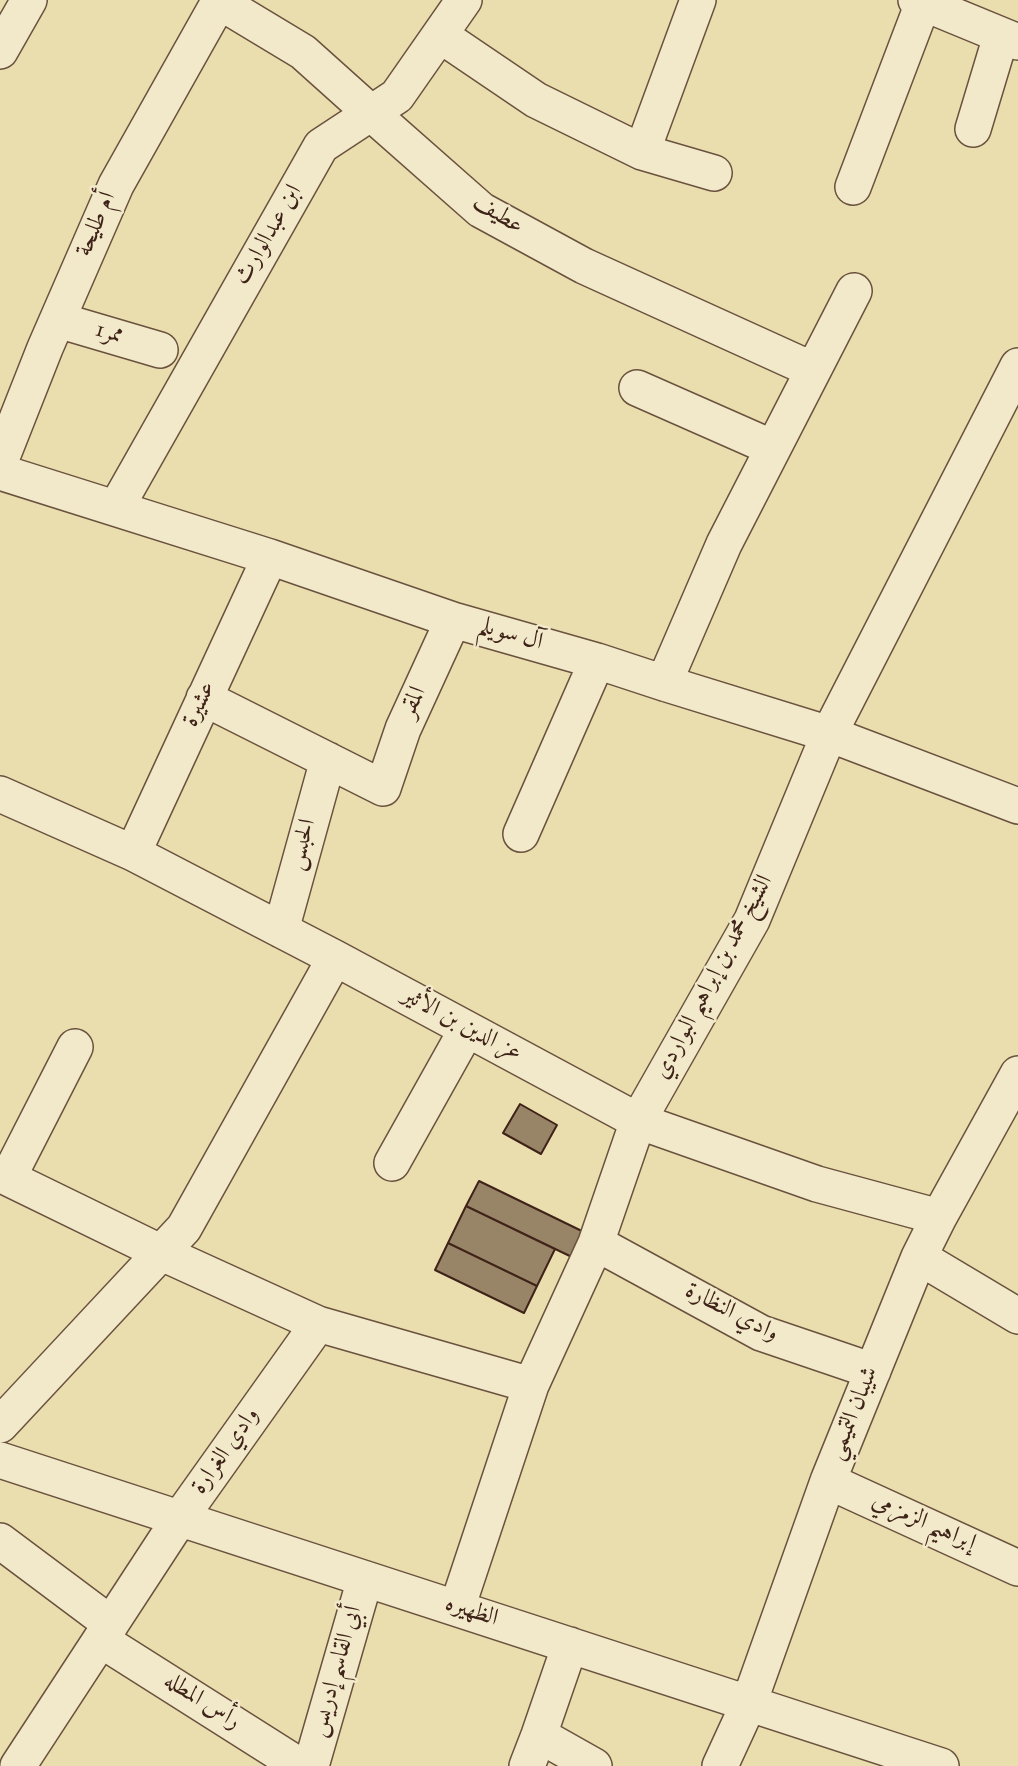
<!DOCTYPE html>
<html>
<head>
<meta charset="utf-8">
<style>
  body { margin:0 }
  canvas { display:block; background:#eaddae }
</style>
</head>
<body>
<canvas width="1018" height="1766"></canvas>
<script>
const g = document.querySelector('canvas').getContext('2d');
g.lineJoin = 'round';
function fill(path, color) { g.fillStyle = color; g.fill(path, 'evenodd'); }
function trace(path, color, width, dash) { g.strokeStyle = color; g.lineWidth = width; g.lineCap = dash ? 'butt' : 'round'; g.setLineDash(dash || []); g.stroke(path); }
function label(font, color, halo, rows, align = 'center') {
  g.font = font + ' "Sorts Mill Goudy",Amiri,serif'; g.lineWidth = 5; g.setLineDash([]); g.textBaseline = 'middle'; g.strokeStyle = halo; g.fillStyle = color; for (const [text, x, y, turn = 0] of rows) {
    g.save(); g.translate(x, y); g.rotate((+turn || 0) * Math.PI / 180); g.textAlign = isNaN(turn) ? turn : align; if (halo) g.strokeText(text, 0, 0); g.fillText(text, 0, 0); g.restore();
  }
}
const building = new Path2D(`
  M520,1104L557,1125L541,1154L503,1133Z
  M479,1181L588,1234L576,1259L466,1206Z
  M466,1206L555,1249L537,1286L448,1243Z
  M448,1243L537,1286L524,1313L435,1270Z`);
const minor = new Path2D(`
  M916,0L1018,42
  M220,2L303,52L371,113L481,210L584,266L813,370
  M440,35L536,100L642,152L714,173
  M0,51L29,0
  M973,129L1001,36
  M642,152L698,0
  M853,187L923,3
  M58,320L160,350
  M637,388L773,448
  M0,462L45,348L116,185L220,0
  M0,472L270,557L453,620L597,661L664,683L829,734L1018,806
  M116,508L321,146L397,96L464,0
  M664,683L724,544L854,291
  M204,698L383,788L403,729L453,620
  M0,794L133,853L335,958L638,1121L817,1184L939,1217
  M521,834L597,661
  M133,853L270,557
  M281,930L328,760
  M392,1163L467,1029
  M0,1174L162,1253L318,1324
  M8,1178L75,1047
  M596,1243L761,1333L873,1371
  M919,1257L1018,1316
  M0,1425L184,1228L335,958
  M0,1460L941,1766
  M828,1481L1018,1568
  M0,1541L111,1624
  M457,1608L531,1385L596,1243L638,1121L752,920L829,734L1018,366
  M101,1640L300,1766
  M539,1735L594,1766
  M18,1766L180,1518L318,1324L531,1385
  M311,1766L365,1579
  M527,1766L539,1735L570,1645
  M720,1766L749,1703L828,1481L919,1257L939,1217L1018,1074`);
const streetNames = [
  ["عطيف",497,216,32],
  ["أم طليحة",98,225,-67],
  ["ابن عبدالوارث",270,236,-60],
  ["ممر1",109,335,16],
  ["آل سويلم",510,636,16],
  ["المقر",415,703,-65],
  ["عشيرة",201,705,-65],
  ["الحبس",304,845,-75],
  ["الشيخ محمد بن إبراهيم البواردي",715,978,-62],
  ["عز الدين بن الأثير",461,1026,28],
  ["وادي النظارة",731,1314,27],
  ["شيبان التميمي",855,1414,-68],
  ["وادي الغرارة",227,1452,-55],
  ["إبراهيم الزمزمي",923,1524,24],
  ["الظهيره",471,1613,18],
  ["أبي القاسم إدريس",338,1672,-74],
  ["رأس المطله",201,1703,32]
];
fill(building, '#988466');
trace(building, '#3f2319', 2);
trace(minor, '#6a523e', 38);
trace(minor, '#f1e9ca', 35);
label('24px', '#3f2319', '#f1e9ca', streetNames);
</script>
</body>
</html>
